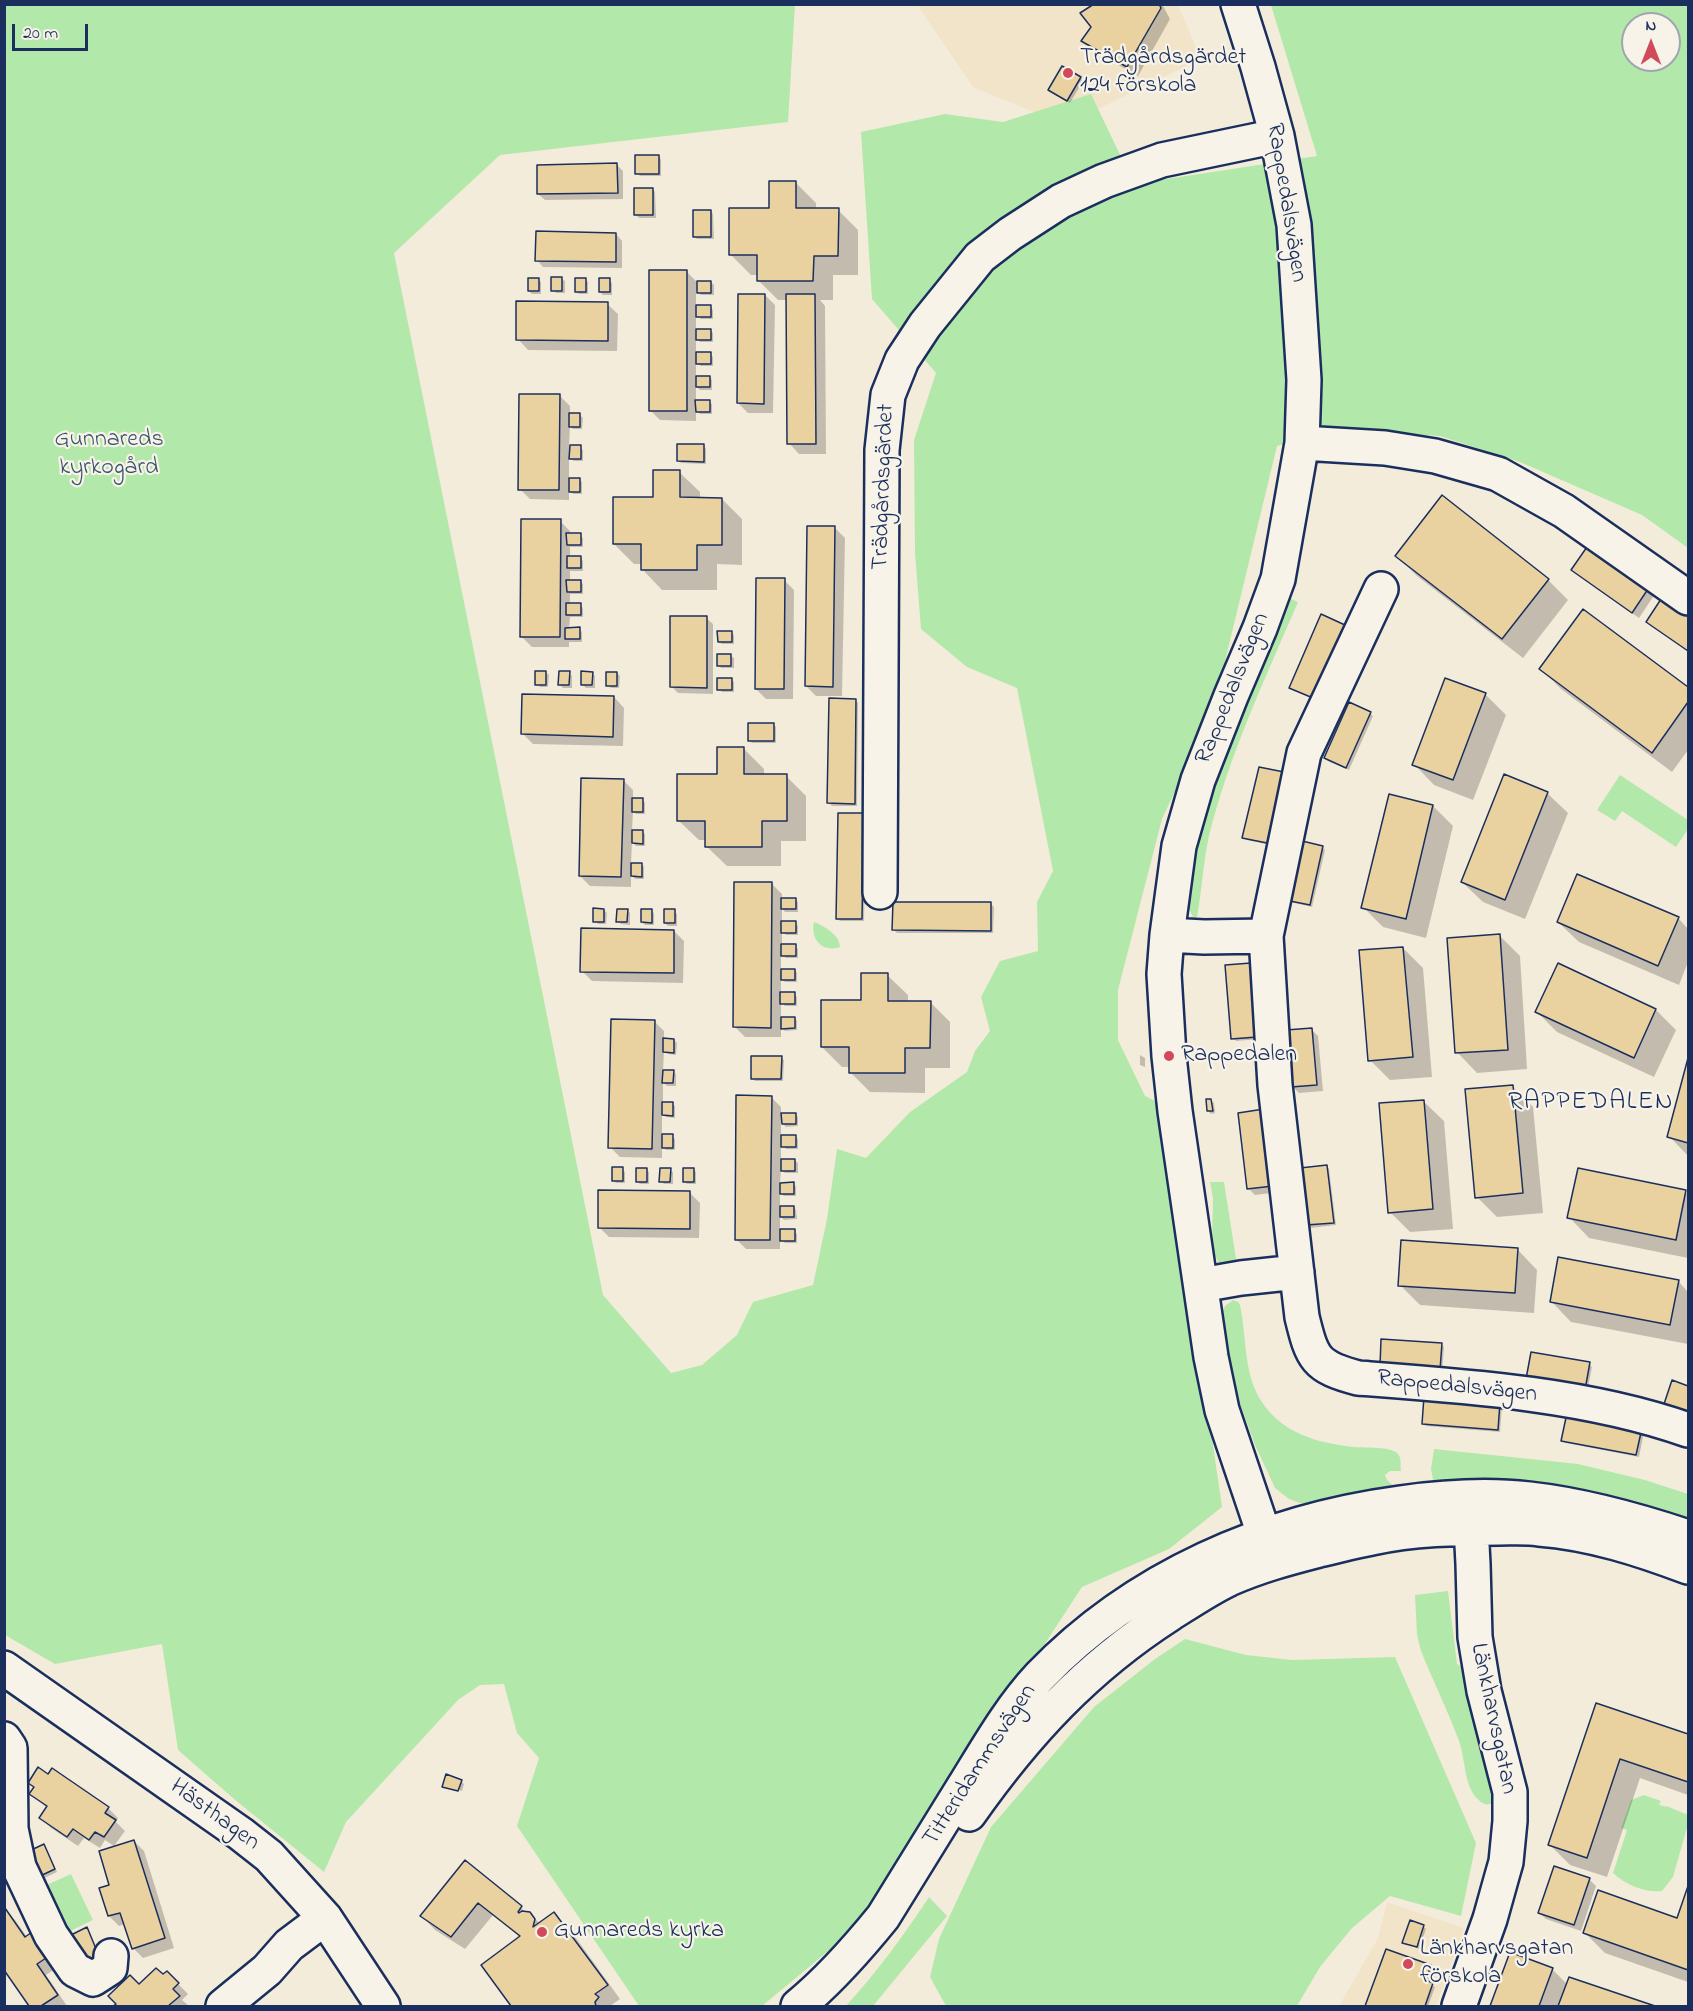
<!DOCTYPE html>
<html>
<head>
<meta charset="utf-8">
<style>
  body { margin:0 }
  #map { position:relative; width:1693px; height:2011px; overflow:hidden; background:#f4ecda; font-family:"Indie Flower",sans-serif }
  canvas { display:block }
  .frame { position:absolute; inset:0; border:6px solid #1b2f5e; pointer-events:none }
  .north { position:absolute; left:1621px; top:12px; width:60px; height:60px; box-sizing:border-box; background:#f7f3e8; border:2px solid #9fa5b1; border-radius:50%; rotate:0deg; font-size:16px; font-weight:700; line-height:24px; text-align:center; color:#1b2f5e }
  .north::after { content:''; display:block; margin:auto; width:21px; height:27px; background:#d1495b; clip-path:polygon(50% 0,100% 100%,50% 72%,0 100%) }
  .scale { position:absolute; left:12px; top:24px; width:76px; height:27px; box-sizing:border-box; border:3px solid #1b2f5e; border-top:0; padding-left:8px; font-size:18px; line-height:21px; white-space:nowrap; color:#1b2f5e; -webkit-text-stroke:4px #f7f3e8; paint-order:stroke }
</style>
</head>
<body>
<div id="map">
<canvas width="1693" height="2011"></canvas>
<div class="frame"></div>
<div class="north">N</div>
<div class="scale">20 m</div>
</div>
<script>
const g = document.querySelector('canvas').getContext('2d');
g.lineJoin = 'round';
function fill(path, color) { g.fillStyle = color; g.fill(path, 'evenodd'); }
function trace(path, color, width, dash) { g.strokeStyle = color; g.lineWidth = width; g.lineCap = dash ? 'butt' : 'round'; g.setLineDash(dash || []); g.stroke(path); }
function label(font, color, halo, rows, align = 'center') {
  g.font = font + ' "Indie Flower",sans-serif'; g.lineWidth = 4.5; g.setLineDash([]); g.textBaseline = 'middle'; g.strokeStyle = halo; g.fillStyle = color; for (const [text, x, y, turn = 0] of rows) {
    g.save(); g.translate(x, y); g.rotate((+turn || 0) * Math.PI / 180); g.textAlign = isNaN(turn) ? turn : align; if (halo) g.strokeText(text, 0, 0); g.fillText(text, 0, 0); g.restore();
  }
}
const built = new Path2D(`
  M919,5H1178L1201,59L1065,125L973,87L920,9Z
  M1387,1902L1464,1928L1436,2006H1339L1378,1938Z`);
const green = new Path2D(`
  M4,5H795L788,122L500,155L394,253L603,1295L671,1373L702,1365L737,1335L753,1302L813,1285L827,1219L837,1149L866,1158L910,1112L967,1072L975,1051L990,1031L981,997L1000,961L1038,951L1037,902L1053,871L1017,688L967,667L921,629L915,553L914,440L936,373L872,299L861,132L945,114L1003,122L1091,94L1134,184L1317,156L1271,5H1688V548L1642,515L1520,462L1440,436L1335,429L1277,446L1213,711L1162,819L1118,990V1040L1145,1096L1155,1101L1178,1204L1222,1507L1169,1549L1082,1587L982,1740L919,1843L845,1937L762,2006H639L517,1826L539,1758L517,1733L504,1684L480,1685L458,1700L346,1822L324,1872L234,1799L178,1750L162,1644L55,1664L5,1635ZM1633,24H1669V60H1633Z
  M1284,596L1298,602C1265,679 1229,755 1209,836C1203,863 1202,890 1197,917H1193L1185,901L1190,865L1208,791Z
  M1620,775L1688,820V829L1676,847L1622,811L1615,821L1597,810Z
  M814,922C824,926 840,935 840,947C822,953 810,939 814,922Z
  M1210,1182H1224L1237,1265L1227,1267L1220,1265L1213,1252L1212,1242L1213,1198Z
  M1233,1300L1238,1302L1240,1305C1247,1337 1243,1374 1262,1402C1283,1434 1318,1443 1354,1447C1364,1448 1392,1446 1398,1454C1402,1458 1400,1466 1401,1471H1390L1385,1475L1387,1480L1399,1491L1310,1504L1300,1503L1289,1499L1275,1488L1255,1445L1239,1401L1229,1365L1220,1318L1225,1306Z
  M1434,1449L1578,1464L1645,1480L1688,1494V1518C1655,1508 1621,1496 1586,1490C1536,1482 1485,1484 1434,1485L1431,1469Z
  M1448,1591L1457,1664L1463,1668L1473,1703L1495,1798L1493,1803C1485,1807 1480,1802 1474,1795C1464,1780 1465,1758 1459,1741C1448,1711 1433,1681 1421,1651L1417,1635L1415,1595Z
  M1185,1639L1246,1655L1292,1660L1395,1657L1476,1843L1461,1916L1390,1896L1352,1928L1320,1967L1297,2006H946L930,1977L939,1939L991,1827L1094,1707L1155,1659Z
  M1644,1795L1661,1801L1659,1805L1669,1807L1688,1815V1824L1673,1877L1662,1891C1645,1893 1626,1885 1613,1873L1627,1830L1621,1828L1631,1800Z
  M71,1874L93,1920L60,1936L38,1889Z
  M929,1897L947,1916L873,2006H846C877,1972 904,1935 929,1897Z`);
const shadow = new Path2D(`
  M1096,4H1162L1170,19L1138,76L1093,51L1083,41L1093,27Z
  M1080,78L1083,81L1070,103L1052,92Z
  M658,156L661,159V176H640L637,173Z
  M617,165L623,171V199L545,200L538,194Z
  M796,183L816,203V210H838L858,230V275H833V300H820L825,306L826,454H799L789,443L788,300H778L758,280V275H751L731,255Z
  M653,189L655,192L656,218H639L636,215Z
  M711,211L713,214L714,239H697L694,236Z
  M616,234L622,241V268L543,267L537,260Z
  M686,271L697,282H711L714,285V295H701L696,290V307H710L713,310V319H701L696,315V330H710L713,333V342H700L696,338V354H710L713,357V366H701L696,362V377H710L712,380V390H700L696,386V402H709L712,404V414H700L696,410V421L660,420L650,410Z
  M538,279L541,282V294H532L529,291Z
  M562,279L565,281V293H556L553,290Z
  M585,279L588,282V294H579L576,291Z
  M609,280L612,283V295H603L600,292Z
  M765,295L775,305L773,413H748L738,403Z
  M607,304L618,314L617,351L528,350L518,339Z
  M560,396L570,406V415H580L583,418L582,429H573L570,425L569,446L580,447L583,450V461H574L569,457V479H579L582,482V494H573L569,490V500L530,499L520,489Z
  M704,446L706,449V464L681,463L678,460Z
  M679,472L700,492V499H722L742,519V565L717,564V590H662L642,569V564H634L614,544Z
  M560,521L570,531V535H580L583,538V547H570V558H581L583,561V571H570V582L580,581L583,584V594H570V605H580L583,608V617H570L569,629H579L582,632V642H569V647H532L522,637Z
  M835,528L845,538L842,696H816L806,686Z
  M1397,556L1548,580L1568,600L1523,658L1417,576Z
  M1573,570L1649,588L1655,594L1639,618L1579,576Z
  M784,580L794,590L793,699H766L756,689Z
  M1584,611L1688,688V750L1672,772L1561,689L1541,669Z
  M706,618L713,624V694L678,693L672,687Z
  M1344,626L1347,629L1316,700L1294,690L1291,688Z
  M731,632L734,635V644H722L719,642Z
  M731,656L734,658V668H721L719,665Z
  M546,673L549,675L548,687H540L537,684Z
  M569,673L572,676V688H563L560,685Z
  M592,673L595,676V688H586L583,685Z
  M617,673L620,676L619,688H611L608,685Z
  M731,679L734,682V692H722L719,689Z
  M1446,680L1486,695L1506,715L1473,800L1434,785L1414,764Z
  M614,697L624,708L623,746L533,744L523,734Z
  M855,700L858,703L857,806H832L829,803Z
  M1370,713L1373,716L1349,770L1328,761L1326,758Z
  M773,724L776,727V743H752L749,740Z
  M744,749L764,769V776H786L806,796V841H781V866H727L706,846V840H699L678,820Z
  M1283,774L1270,845L1247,840L1244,837Z
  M623,780L633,790V800H643L645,803V814H636L633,811L632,831H642L645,834V846H636L632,842L631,864H642L644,867V879H635L631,874V887L590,886L580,876Z
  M1547,793L1568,813L1525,919L1483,902L1462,882Z
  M1433,806L1453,826L1426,938L1383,927L1363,907Z
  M839,814L866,817L864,921H840L837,918Z
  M1322,847L1325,850L1312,907L1290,902L1287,899Z
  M1578,876L1679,919L1688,929V962L1679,985L1579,942L1558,922Z
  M772,884L782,894V899H795L798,902V912H785L782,908V923H795L798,926V935H786L782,931V946H795L798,949V958H786L781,954V970H795L797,973V982H785L781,978V994H794L797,997V1006H785L781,1002V1018H795L797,1021V1030L785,1031L781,1027V1037H745L735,1027Z
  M991,904L994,907L993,933H897L894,930Z
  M604,910L607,913L606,924H598L595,921Z
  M627,910L630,913V925L621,924L618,921Z
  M651,910L654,913V925H645L642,922Z
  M674,911L677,914V926H668L665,923Z
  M674,931L684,941L683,983L592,981L582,971Z
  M1499,935L1520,956L1527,1069L1477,1073L1457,1052Z
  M1403,948L1423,968L1432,1077L1390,1080L1370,1060Z
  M1250,965L1253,967L1260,1039L1236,1041L1233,1038Z
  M887,975L908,995V1002H930L950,1022V1068H925V1093L870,1092L850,1072V1067H842L822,1047Z
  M1656,1010L1676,1030L1654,1077L1557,1032L1537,1012Z
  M654,1021L664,1031V1040H674L677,1043L676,1055L668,1054L664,1051L663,1071H673L676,1074V1086H667L663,1082V1103H672L675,1106V1118L666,1117L662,1114V1136H672L675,1139V1150H666L662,1146V1158L620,1157L610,1147Z
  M1311,1029L1318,1036L1323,1091L1299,1093L1292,1086Z
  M1140,1055L1145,1058V1067L1140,1065Z
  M781,1058L784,1060L783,1081H755L752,1078Z
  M1688,1064V1156L1669,1136Z
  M1513,1087L1533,1107L1543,1213L1497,1217L1477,1197Z
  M771,1097L781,1107V1114H795L798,1117V1126L786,1127L781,1122V1137H795L798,1139V1149H786L781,1144V1161H795L798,1163V1173H785L781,1169L780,1184H794L796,1187V1196H784L780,1193V1207H794L796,1210L797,1219L784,1220L780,1216V1231H794L797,1234V1243H785L780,1238V1249H746L736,1239Z
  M1211,1100L1214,1103L1215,1113L1211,1114L1208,1111Z
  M1423,1101L1444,1121L1453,1229L1410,1232L1390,1212Z
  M1263,1111L1279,1192L1255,1195L1248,1188Z
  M1327,1166L1329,1169L1336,1225L1310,1228L1308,1225Z
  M622,1169L625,1172V1183H616L613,1180Z
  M646,1169L649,1172V1184H640L637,1181Z
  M693,1169L696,1172V1184H687L684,1181Z
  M670,1170L673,1172V1184H664L661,1181Z
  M1685,1191L1688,1195V1258L1589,1238L1569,1217Z
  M690,1193L700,1203L699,1238L609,1237L599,1227Z
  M1517,1249L1537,1270L1534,1313L1420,1305L1400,1285Z
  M1678,1281L1688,1292V1344L1571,1322L1551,1301Z
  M1441,1344L1444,1347L1442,1372L1384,1368Z
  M1589,1364L1592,1367L1587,1392L1530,1382Z
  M1502,1406L1500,1432L1426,1426L1423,1424Z
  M1644,1432L1639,1457L1566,1443L1563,1441Z
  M1597,1705L1688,1735V1795L1640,1778L1607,1877L1570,1865L1550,1845Z
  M461,1781L464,1784L462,1791L445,1786Z
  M31,1794L108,1808L118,1818L116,1822L125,1831L114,1846L105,1840L100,1848L84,1838L78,1846L51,1828L41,1818L47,1808Z
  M134,1841L144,1851L174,1948L143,1958L133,1948L125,1924L119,1926L109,1916L111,1886Z
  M44,1846L57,1872L42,1879L39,1876Z
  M465,1862L527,1913H530L540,1924L554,1914L568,1927L620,1999L610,2006H513L483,1965L521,1938L493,1915L465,1949L435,1930L422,1916Z
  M4,1873L8,1883L4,1885Z
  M1589,1879L1596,1886L1581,1931L1546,1919L1539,1913Z
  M1688,1891V1982L1605,1953L1585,1933L1678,1920Z
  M5,1910L15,1920L27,1937L58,1967L46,1975L67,2006H31L4,1967Z
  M1423,1926L1426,1929L1419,1949L1404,1942Z
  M1387,1951L1430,1966L1433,1969L1428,1983L1435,1987L1428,2006H1367Z
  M1511,1954L1552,1969L1567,1984L1570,1978L1651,2006H1492Z
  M167,1973L188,1994L182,2000L189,2006H115L139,1986L163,1976Z`);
const building = new Path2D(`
  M1094,4H1159L1161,8L1127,67L1081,41L1091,27L1080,13Z
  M1062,66L1081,77L1067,101L1048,90Z
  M635,155H659V174H635Z
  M617,163L618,193L537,194V165Z
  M769,181H796V208H839L838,256H814L813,281H757V255H729V208H769Z
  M634,188H653V215H634Z
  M693,210H711V237H693Z
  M536,231L616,233V262L535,261Z
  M649,270H687V411H649Z
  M551,277H562V291H551Z
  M528,278H539V291H528Z
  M575,278H586V292H575Z
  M599,278H610V292H599Z
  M697,281H711V293H697Z
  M738,294H765L764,404L737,403Z
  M786,294H815L816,444H787Z
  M516,301L608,302V341L516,340Z
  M696,305H711V317H696Z
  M696,329H711V340H696Z
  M696,352H711V364H696Z
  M696,376H710V387H696Z
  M519,394H560L559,490H518Z
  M695,400H710V412H696Z
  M569,413H580V427H569Z
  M677,444H704V462L677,461Z
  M570,445H581V459H569Z
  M653,470H680V497L722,498V545H697V570H641V544H613V497H653Z
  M569,478H580V492H569Z
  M1442,495L1549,579L1502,639L1395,556Z
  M521,519H561L560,637H520Z
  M807,526H835L833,687L805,686Z
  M566,533H581V545H567Z
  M1589,544L1650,586L1632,613L1571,570Z
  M567,556H581V568H567Z
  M756,578H785L784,689H755Z
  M566,580H581V592H567Z
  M1663,596L1688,613V651L1646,622Z
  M566,603H581V615H566Z
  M1583,609L1688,687V702L1652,753L1539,669Z
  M1321,614L1345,625L1313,698L1289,688Z
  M670,616H707V688L670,687Z
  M580,627V639H565V628Z
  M717,631H732V642H718Z
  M717,654H731V666H717Z
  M535,671H546V685H535Z
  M559,671H570L569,685H558Z
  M581,671L593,672L592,685H581Z
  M606,672H617V686H606Z
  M717,678H732V690H717Z
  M1445,678L1486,693L1453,780L1412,765Z
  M522,694L614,696L613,737L521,734Z
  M829,698L856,699L855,804L827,803Z
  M1349,702L1371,712L1346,768L1324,758Z
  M748,723H774V741H748Z
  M717,747H744V774H787V821H762V847H705V821H677V774H717Z
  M1259,767L1284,772L1267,843L1242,838Z
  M1504,774L1548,792L1505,900L1461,882Z
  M581,778L624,779L621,877L579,876Z
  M1389,794L1433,805L1406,919L1361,908Z
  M632,798H643V812H632Z
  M838,813H864L862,919H836Z
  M632,830H643V844L632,843Z
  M1298,840L1323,846L1310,905L1285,900Z
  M631,863H642V877L631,876Z
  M1577,874L1679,917L1658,966L1557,922Z
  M734,882H772L771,1028L733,1027Z
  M781,898H796V909H781Z
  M893,902H991V931L892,930Z
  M593,908L604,909V922H593Z
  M617,909H628L627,922H616Z
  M641,909H652V923L641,922Z
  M664,909H675V923H664Z
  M781,921H796V933H781Z
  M581,928L674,930V973L580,972Z
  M1500,934L1508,1050L1455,1053L1447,938Z
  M781,944H796V956H781Z
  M1403,947L1413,1057L1368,1061L1359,950Z
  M1251,963L1257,1037L1231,1039L1225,965Z
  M1558,963L1656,1009L1634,1058L1535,1012Z
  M781,969H795V980H781Z
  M861,973H888V1001H931L930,1048H905V1073H849V1047H821V1000H861Z
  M780,992H795V1004H780Z
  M781,1017H795V1028L781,1029Z
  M611,1019L655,1020L652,1149L608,1148Z
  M1312,1028L1317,1085L1291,1087L1286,1030Z
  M663,1038L674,1039V1053L663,1052Z
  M751,1056H782L781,1079H751Z
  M1688,1058V1143L1667,1137Z
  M663,1070H674L673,1083H662Z
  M1513,1085L1523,1193L1475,1198L1465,1089Z
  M736,1095L772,1096L770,1240H735Z
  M1206,1099H1211L1213,1111H1207Z
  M1424,1100L1433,1209L1388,1213L1379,1103Z
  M662,1102H673V1116L662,1115Z
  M1264,1109L1273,1186L1247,1189L1238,1113Z
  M781,1113H796V1124H782Z
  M662,1134H673V1148H662Z
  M781,1135H796V1147H781Z
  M781,1159H795V1171H781Z
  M1327,1165L1334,1223L1306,1225L1300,1168Z
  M612,1167H623V1181H612Z
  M636,1168H647V1182H636Z
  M660,1168H671L670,1182H659Z
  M683,1168H694V1182H683Z
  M1578,1168L1686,1190L1676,1240L1567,1218Z
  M794,1182V1194H780V1183Z
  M598,1190L690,1191V1229L598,1228Z
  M780,1206H794V1217H780Z
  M780,1229H795V1241H780Z
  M1401,1240L1518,1248L1515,1293L1398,1286Z
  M1558,1257L1679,1280L1670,1325L1550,1302Z
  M1381,1339L1442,1343L1440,1370L1380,1366Z
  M1531,1352L1590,1362L1585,1390L1526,1379Z
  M1672,1380L1688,1386V1416L1663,1407Z
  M1424,1396L1500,1402L1498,1430L1422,1424Z
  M1567,1413L1642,1428L1636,1455L1561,1441Z
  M1596,1703L1688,1734V1782L1620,1759L1587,1858L1548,1845Z
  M38,1767L48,1774L52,1768L109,1807L105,1813L116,1820L104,1837L95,1832L89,1840L73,1829L67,1837L39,1818L47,1806L29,1794L34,1787L28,1783Z
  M446,1774L462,1780L458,1791L442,1787Z
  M134,1840L165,1938L132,1949L120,1913L108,1916L99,1888L109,1885L99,1851Z
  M44,1844L55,1869L38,1877L27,1852Z
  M465,1860L522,1906L518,1912L519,1913L522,1911L530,1912L535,1919L533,1927L554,1912L608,1985L595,1994L599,1997L595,2002L596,2006H511L481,1965L520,1936L478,1903L451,1937L420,1916Z
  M1554,1866L1590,1878L1574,1925L1538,1913Z
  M1688,1886V1970L1583,1933L1598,1890L1677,1918Z
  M5,1908L25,1937L32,1932L49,1956L37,1964L58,1995L41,2006H29L4,1970Z
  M1410,1920L1424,1925L1417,1947L1402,1943Z
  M87,1927L99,1956L83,1963L71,1935Z
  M1386,1949L1431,1965L1426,1980L1433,1983L1425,2006H1365Z
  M1510,1952L1553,1968L1539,2006H1490Z
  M156,1968L163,1974L167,1971L179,1983L173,1989L180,1996L168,2006H113L116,2004L108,1996L130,1975L139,1984Z
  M1569,1977L1655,2006H1558Z`);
const minor = new Path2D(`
  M1238,4L1258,67L1277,136L1294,225L1304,380L1302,443L1278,579L1260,628L1231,696L1198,780L1179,846L1167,935L1164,974L1169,1056L1175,1111L1211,1357L1222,1410L1273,1561
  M1302,443L1385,448L1435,456L1498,474L1564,511L1688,598
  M1381,589L1304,753L1266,936L1275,1085L1302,1317C1312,1358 1315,1367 1358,1378C1465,1386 1587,1394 1688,1430
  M880,892L882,450L888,395L902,360L925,325L980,257L1010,234L1061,201L1104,181L1162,160L1277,136
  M1167,935L1204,937L1266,936
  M1201,1285L1241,1278L1297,1272
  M4,1668L241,1834L269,1856L325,1918L383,2006
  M4,1739L10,1748L11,1829L19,1867L51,1935L75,1970L93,1979L110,1968L111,1956
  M969,1814C1026,1733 1086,1668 1170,1614C1189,1602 1208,1589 1229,1579C1258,1566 1288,1558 1319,1550C1337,1546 1354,1541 1372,1538C1413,1529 1457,1528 1499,1528C1512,1528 1526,1527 1539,1529C1591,1533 1640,1549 1688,1567
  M223,2006L267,1970L289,1945L325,1918
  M798,2006C830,1980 857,1949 883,1917C910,1874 937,1830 964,1786C987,1749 1010,1708 1040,1676C1135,1577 1266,1521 1400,1503C1443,1497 1486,1494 1529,1499C1583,1505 1637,1520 1688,1537
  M1459,2006L1490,1919L1502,1876L1506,1862L1510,1821V1792L1484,1691L1475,1637L1473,1564L1470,1507`);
const markers = [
  [1068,73,6,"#d1495b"],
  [1169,1056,6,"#d1495b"],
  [542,1932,6,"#d1495b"],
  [1408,1964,6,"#d1495b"]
];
const poiNames = [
  ["Trädgårdsgärdet",1080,59],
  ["124 förskola",1080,87],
  ["Rappedalen",1181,1056],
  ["Gunnareds kyrka",554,1932],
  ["Länkharvsgatan",1420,1950],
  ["förskola",1420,1978]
];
const streetNames = [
  ["Rappedalsvägen",1285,203,81],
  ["Trädgårdsgärdet",885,487,-88],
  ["Rappedalsvägen",1234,689,-68],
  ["Rappedalsvägen",1457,1388,6],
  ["Länkharvsgatan",1492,1719,78],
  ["Titteridammsvägen",981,1766,-57],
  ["Hästhagen",214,1816,36]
];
const parkNames = [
  ["Gunnareds",109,441],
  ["kyrkogård",109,469]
];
const neighbourhoodNames = [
  ["RAPPEDALEN",1591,1104]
];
fill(built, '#f1e4c9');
fill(green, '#b3e8ab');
fill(shadow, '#0003');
fill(building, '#ead1a0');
trace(building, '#1b2f5e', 1.5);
trace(minor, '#1b2f5e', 38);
trace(minor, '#f7f3e8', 33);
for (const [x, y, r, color] of markers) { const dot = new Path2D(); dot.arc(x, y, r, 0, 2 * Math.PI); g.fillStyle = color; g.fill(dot); trace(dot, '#f7f3e8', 2); }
label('24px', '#1b2f5e', '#f7f3e8', poiNames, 'left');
label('24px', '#1b2f5e', '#f7f3e8', streetNames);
label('24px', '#39546d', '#f7f3e8', parkNames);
g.letterSpacing = '1.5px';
label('26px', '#1b2f5e', '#f7f3e8', neighbourhoodNames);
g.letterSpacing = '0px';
</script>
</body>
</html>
